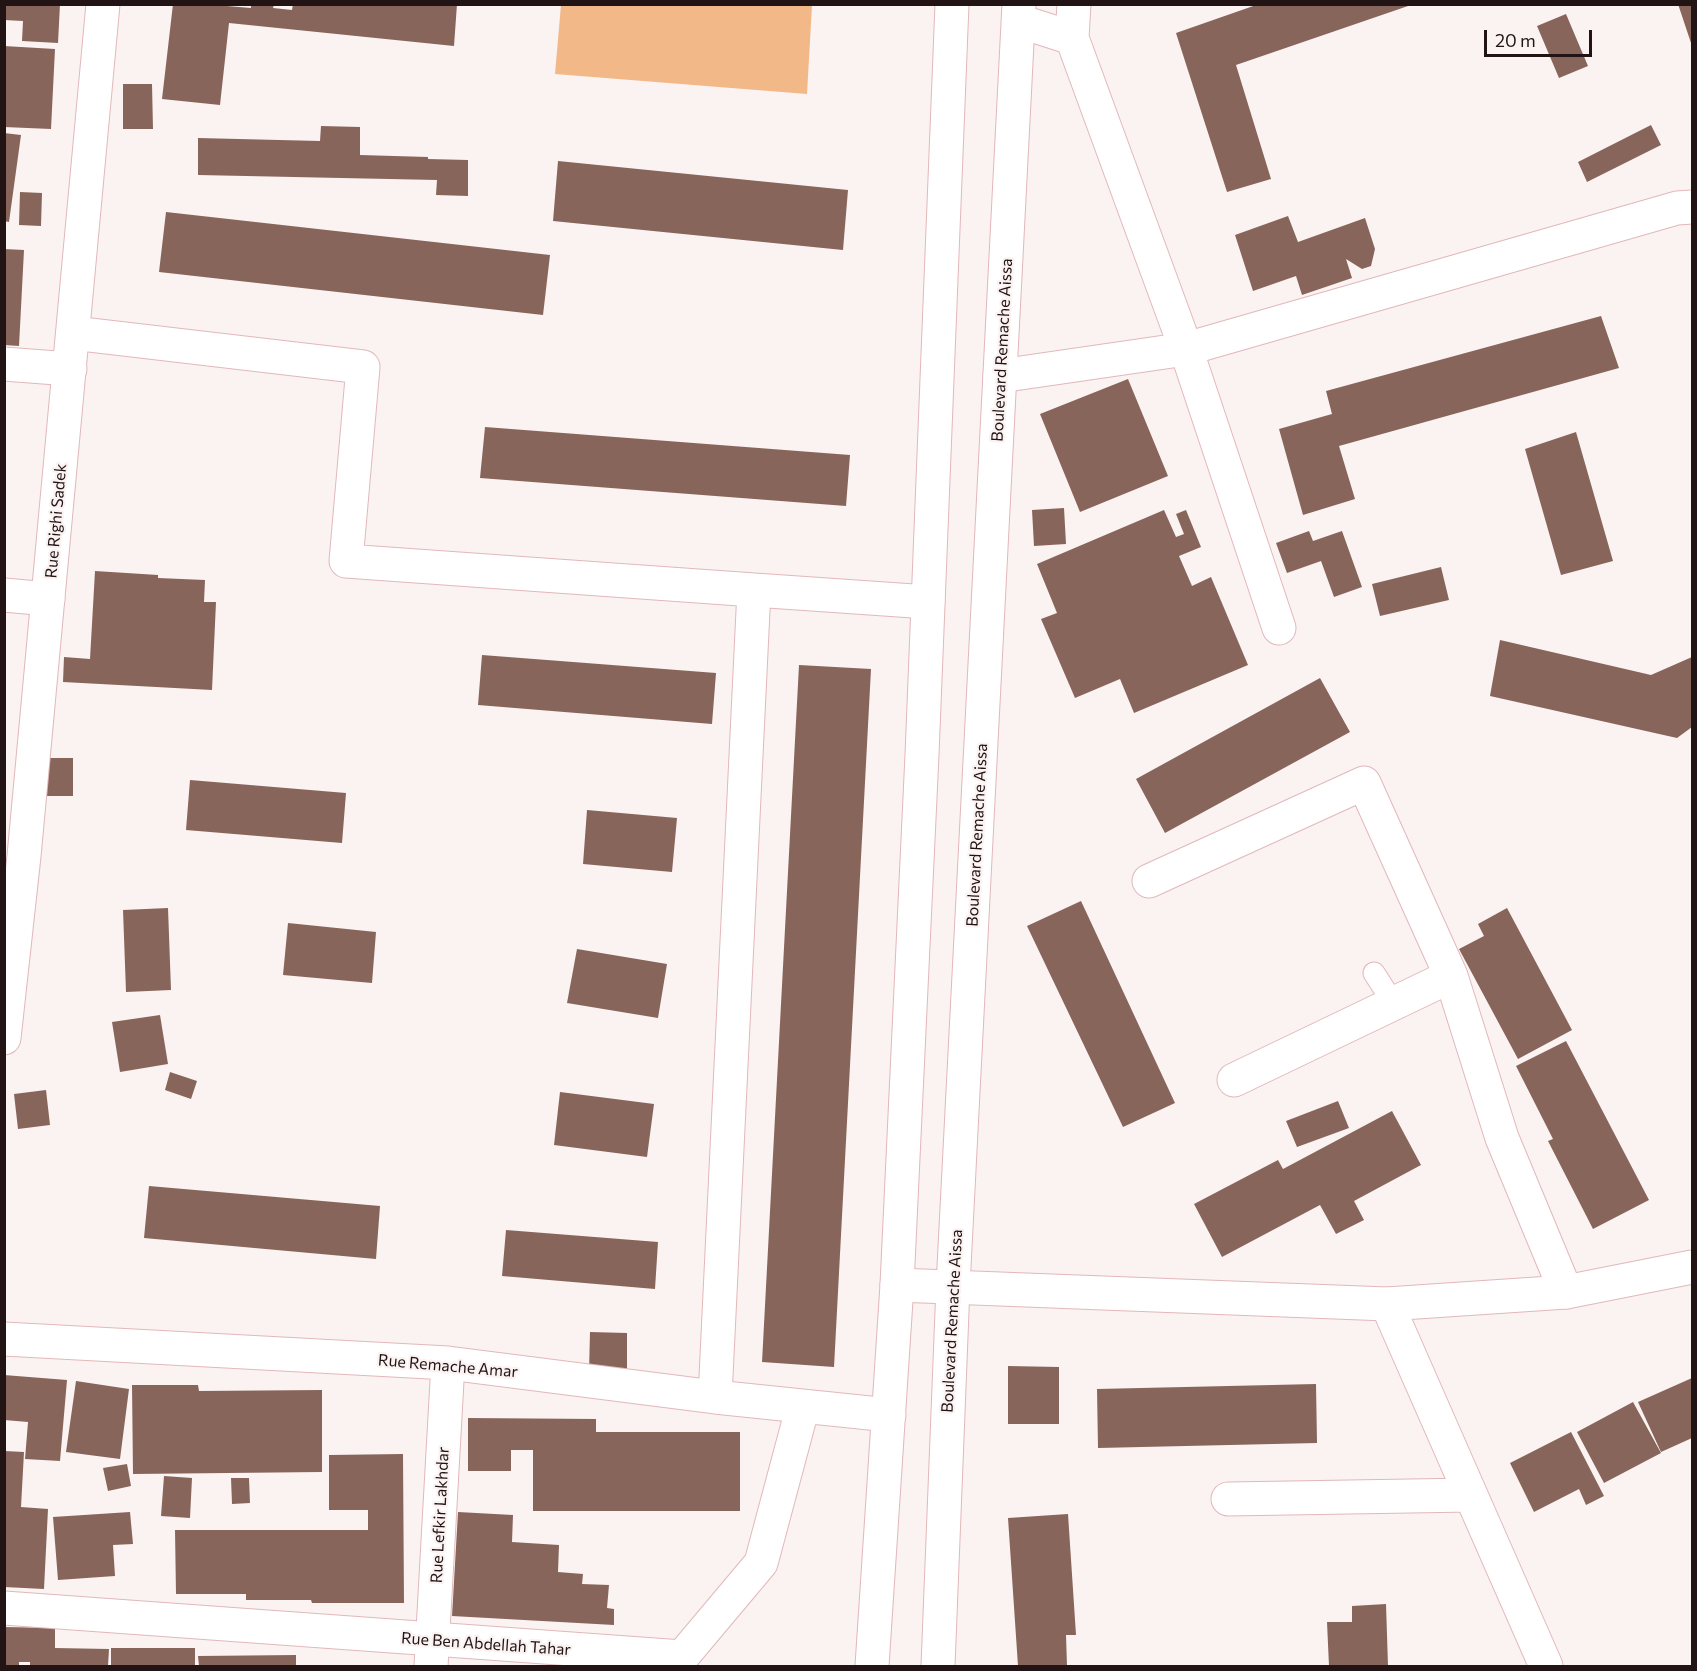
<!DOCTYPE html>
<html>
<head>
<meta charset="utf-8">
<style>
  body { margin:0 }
  #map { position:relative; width:1697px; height:1671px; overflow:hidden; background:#fbf2f2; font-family:Commissioner,sans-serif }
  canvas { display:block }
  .frame { position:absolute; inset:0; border:6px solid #221415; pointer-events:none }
  .scale { position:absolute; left:1484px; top:30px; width:108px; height:27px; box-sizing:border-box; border:3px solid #221415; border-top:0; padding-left:8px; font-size:18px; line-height:21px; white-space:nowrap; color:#221415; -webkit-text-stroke:4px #fbf2f2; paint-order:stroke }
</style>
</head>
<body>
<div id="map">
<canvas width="1697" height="1671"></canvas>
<div class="frame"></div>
<div class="scale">20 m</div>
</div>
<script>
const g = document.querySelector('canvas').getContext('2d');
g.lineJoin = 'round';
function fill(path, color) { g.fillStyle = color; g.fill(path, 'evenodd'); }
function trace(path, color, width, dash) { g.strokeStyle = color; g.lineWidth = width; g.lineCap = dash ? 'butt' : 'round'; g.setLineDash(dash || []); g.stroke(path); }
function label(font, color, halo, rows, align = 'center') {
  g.font = font + ' Commissioner,sans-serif'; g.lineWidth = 4.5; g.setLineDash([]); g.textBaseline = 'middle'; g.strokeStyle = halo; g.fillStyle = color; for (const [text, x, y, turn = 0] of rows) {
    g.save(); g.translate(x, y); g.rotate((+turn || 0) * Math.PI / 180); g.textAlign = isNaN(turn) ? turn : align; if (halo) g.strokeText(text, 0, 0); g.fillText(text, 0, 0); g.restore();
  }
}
const green = new Path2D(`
  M561,5H812L807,94L555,74Z`);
const building = new Path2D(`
  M4,4H60L58,43L22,41L23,21L4,20Z
  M173,4H228L227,6L251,8V5H274L273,8L292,10L293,4H457L454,46L229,23L220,105L162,99Z
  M1259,4L1411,5L1236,65L1271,179L1227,192L1176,33Z
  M1678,4H1692V46Z
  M1566,14L1588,66L1559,78L1537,26Z
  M4,46L55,49L51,129L4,127Z
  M123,84H152L153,129H123Z
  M1651,125L1661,145L1587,182L1578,162Z
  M321,126L360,127V155L428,157V159L468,160V196L436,195L437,180L198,175V138L320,141Z
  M4,133L21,135L9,222L4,221Z
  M558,161L848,190L843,250L553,221Z
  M20,192L42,193L41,226L19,225Z
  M166,212L550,255L543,315L159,272Z
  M1288,216L1298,242L1365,218L1375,249L1371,266L1362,269L1346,259L1352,278L1302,295L1296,276L1253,291L1235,235Z
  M4,249L24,250L19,346L4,345Z
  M1601,316L1619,368L1339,446L1355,499L1303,515L1279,429L1332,414L1326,391Z
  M1128,379L1168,476L1080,512L1040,414Z
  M485,427L850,455L846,506L480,478Z
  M1576,432L1613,561L1561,575L1525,449Z
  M1064,508L1066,544L1034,546L1032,510Z
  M1164,510L1176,537L1184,534L1176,514L1186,510L1201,547L1179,556L1192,586L1211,577L1248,665L1134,713L1120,679L1075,698L1041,619L1057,613L1037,564Z
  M1309,531L1313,541L1342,531L1362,587L1334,597L1321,561L1287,573L1276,543Z
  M1441,567L1449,600L1380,616L1372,584Z
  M95,571L158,575V578L205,580L204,602H216L212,690L63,682L64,657L90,659Z
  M1500,640L1651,675L1692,657V727L1677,738L1490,696Z
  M482,655L716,673L712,724L478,705Z
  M799,665L871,669L834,1367L762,1362Z
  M1320,678L1350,732L1165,833L1136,779Z
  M40,758H73V796H40Z
  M190,780L346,793L342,843L186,830Z
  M587,810L677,818L672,872L583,864Z
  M1081,901L1175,1103L1123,1127L1027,926Z
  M168,908L171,990L126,992L123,910Z
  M1507,908L1572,1030L1518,1059L1459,949L1484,936L1478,924Z
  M288,923L376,932L372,983L283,975Z
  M577,949L667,964L658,1018L567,1003Z
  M160,1015L168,1064L120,1072L112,1022Z
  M1566,1041L1649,1200L1593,1229L1548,1141L1553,1139L1516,1066Z
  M170,1072L197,1081L191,1099L165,1090Z
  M46,1090L50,1125L18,1129L14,1094Z
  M560,1092L654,1104L647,1157L554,1145Z
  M1338,1101L1349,1128L1297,1147L1286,1121Z
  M1392,1111L1421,1165L1354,1201L1364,1220L1336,1234L1320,1205L1222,1257L1194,1204L1278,1160L1283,1169Z
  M149,1186L380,1206L376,1259L144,1238Z
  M506,1230L658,1242L655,1289L502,1276Z
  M590,1332L627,1333V1373L589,1372Z
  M1008,1366L1059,1367V1424H1008Z
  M4,1375L67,1380L60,1461L25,1459L28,1422L4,1420Z
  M1692,1378V1438L1661,1452L1638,1402Z
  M76,1381L129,1389L120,1459L66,1452Z
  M1316,1384L1317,1443L1098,1448L1097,1389Z
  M132,1385H198L199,1391L322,1390V1472L133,1474Z
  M1633,1402L1661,1453L1604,1483L1577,1432Z
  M468,1418L596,1419V1432H740V1511H533V1450H511V1471H468Z
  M1571,1432L1604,1496L1586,1505L1579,1489L1534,1512L1510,1463Z
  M4,1451L24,1452L21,1507L48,1509L44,1589L4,1587Z
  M403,1454L404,1603H312L311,1600H246V1594H176L175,1530H368V1510H329V1455Z
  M127,1464L131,1486L108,1491L103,1468Z
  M164,1476L192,1478L190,1518L161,1516Z
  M231,1478H249L250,1503L232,1504Z
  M130,1512L133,1544L113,1545L115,1576L58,1580L53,1517Z
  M458,1512L513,1515L512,1542L559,1545L558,1572L583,1574L582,1584L609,1585L607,1608L614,1609V1625L452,1616Z
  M1068,1514L1076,1635H1066L1067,1666H1018L1008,1518Z
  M1386,1604L1388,1666H1329L1327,1622H1352V1606Z
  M4,1627L55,1628V1648L109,1649L108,1666H30V1662H19V1666H4Z
  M111,1648H195V1666H111Z
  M296,1655V1666H199L198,1656Z`);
const service = new Path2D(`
  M1374,973L1394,1004`);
const minor = new Path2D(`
  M1074,4L1072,38L1186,349L1279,628
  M1019,21L1072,38
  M73,333L363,367L346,561L754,590
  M4,364L70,369
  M1000,376L1186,349L1677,208L1692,207
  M4,595L48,599
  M1149,881L1364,783L1451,976L1502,1138L1566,1292
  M1234,1080L1451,976
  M1387,1304L1546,1666
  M4,1339L448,1363L715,1397L889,1415
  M715,1397L754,590L928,602
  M1228,1499L1471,1495
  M4,1608L682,1657L761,1563L803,1406
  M431,1666L448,1363`);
const tertiary = new Path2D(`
  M4,1038L24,856L103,4
  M897,1285L1387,1304L1566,1292L1692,1267`);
const secondary = new Path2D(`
  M872,1666L897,1285L922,755L952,4
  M938,1666L953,1286L1019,4`);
const streetNames = [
  ["Boulevard Remache Aissa",1002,350,-87],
  ["Rue Righi Sadek",56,521,-85],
  ["Boulevard Remache Aissa",977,835,-87],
  ["Boulevard Remache Aissa",952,1321,-87],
  ["Rue Remache Amar",448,1366,5],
  ["Rue Lefkir Lakhdar",440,1515,-87],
  ["Rue Ben Abdellah Tahar",486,1644,4]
];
fill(green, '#f3b887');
fill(building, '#88655b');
trace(service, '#e2b8ba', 23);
trace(minor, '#e2b8ba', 35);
trace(tertiary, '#e2b8ba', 35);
trace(secondary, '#e2b8ba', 35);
trace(service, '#fff', 21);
trace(minor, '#fff', 33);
trace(tertiary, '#fff', 33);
trace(secondary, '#fff', 33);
label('16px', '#221415', '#fbf2f2', streetNames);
</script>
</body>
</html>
